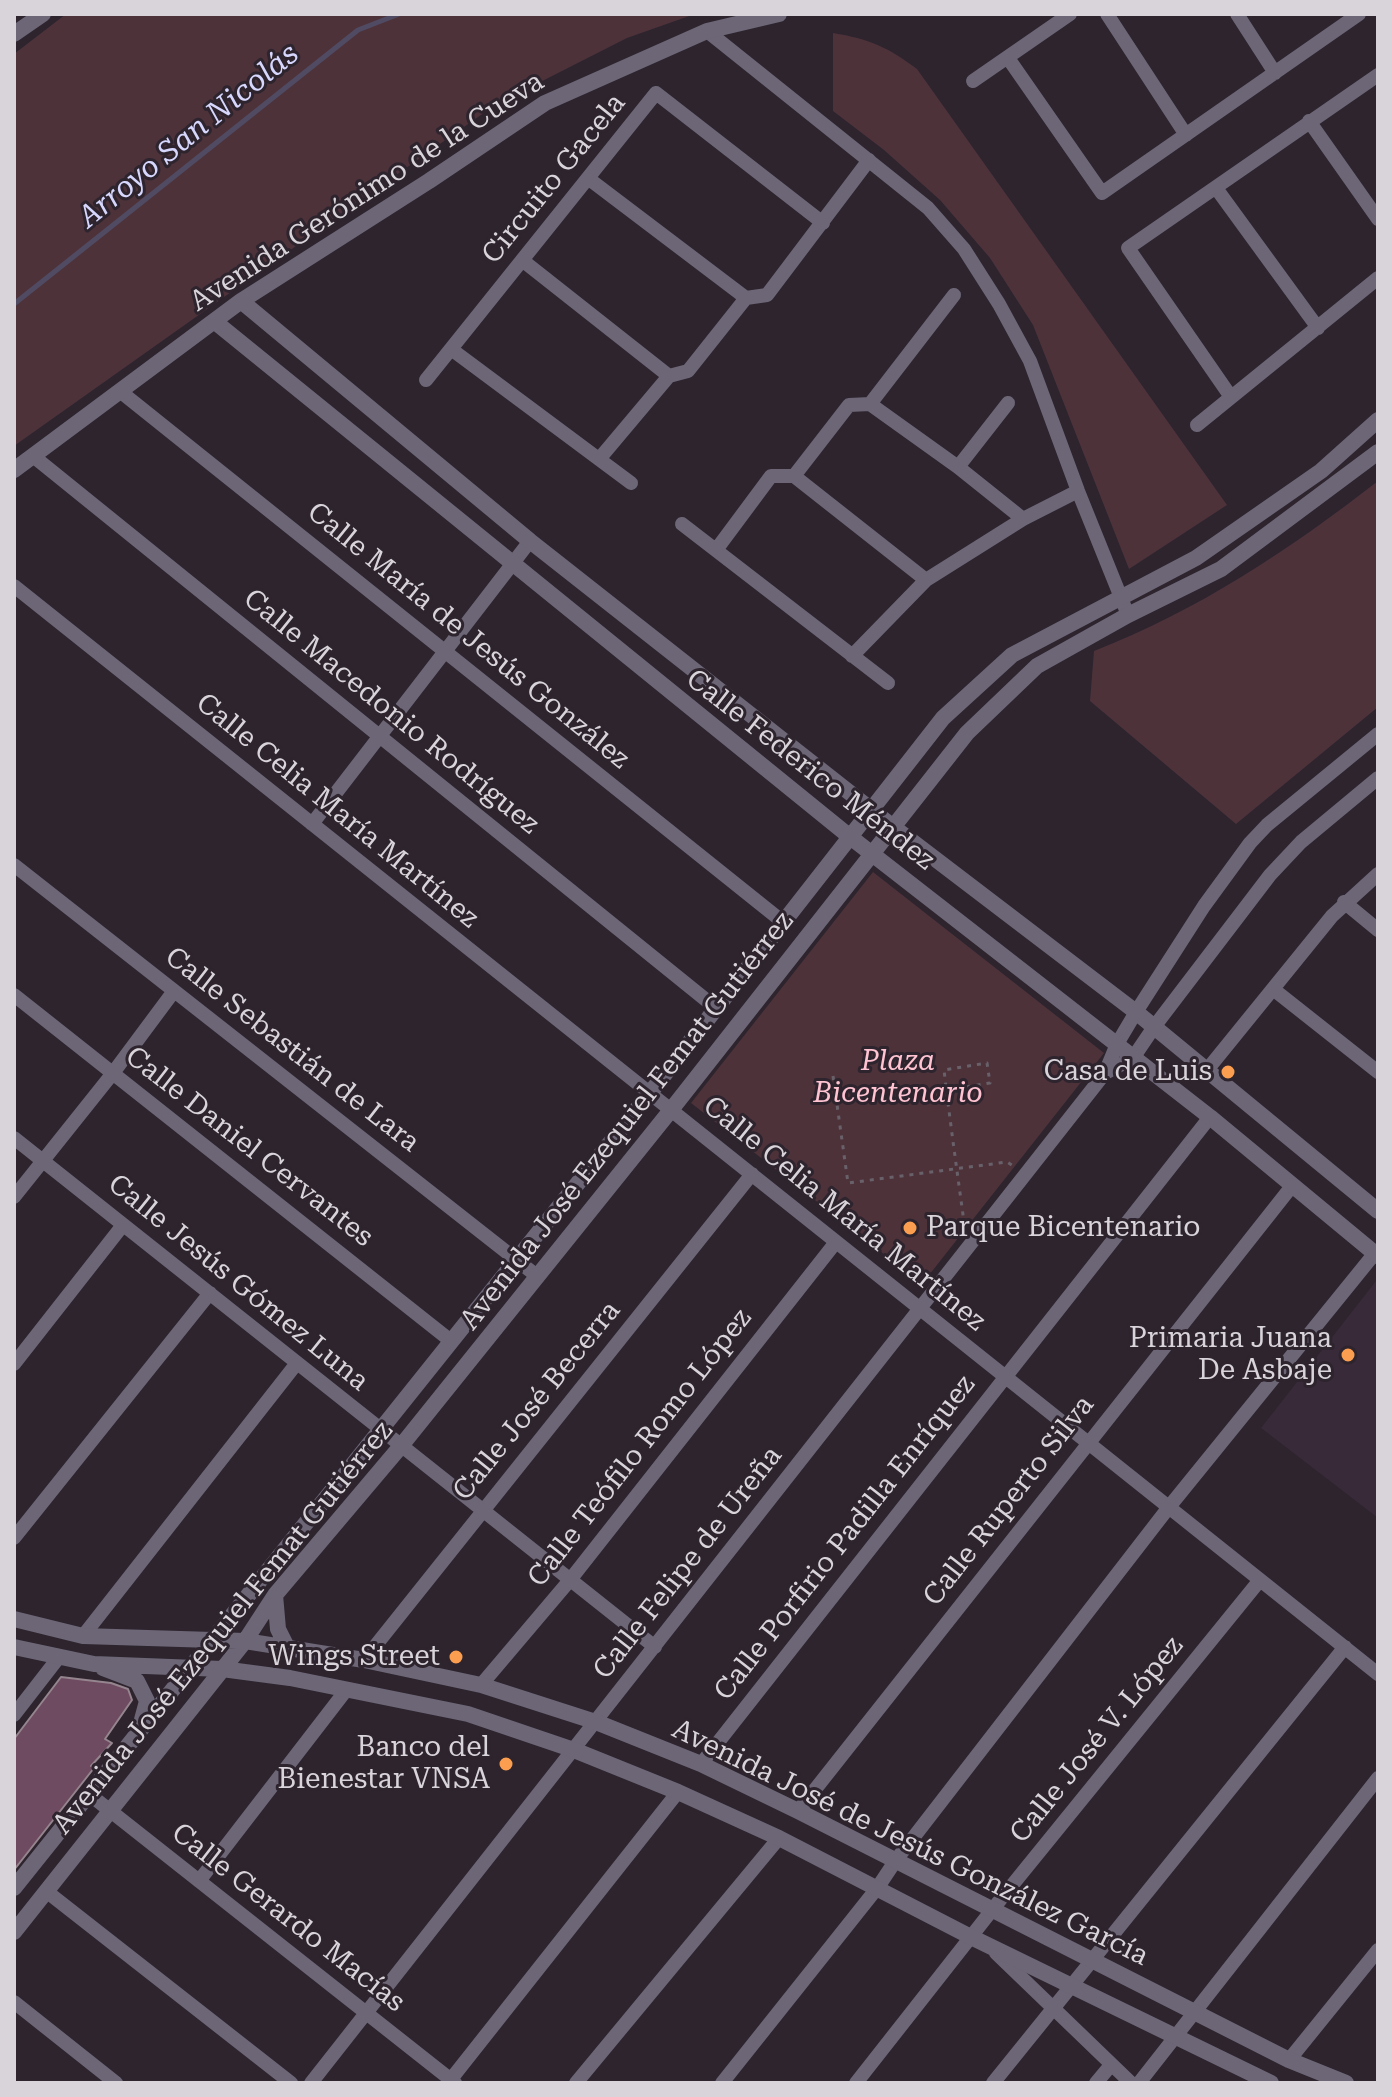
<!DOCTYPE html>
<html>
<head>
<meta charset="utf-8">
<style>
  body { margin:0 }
  #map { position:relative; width:1392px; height:2097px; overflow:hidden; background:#2d242e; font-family:"Roboto Serif",serif }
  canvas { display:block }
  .frame { position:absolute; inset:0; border:16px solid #d9d3da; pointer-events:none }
</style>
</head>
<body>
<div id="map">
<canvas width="1392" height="2097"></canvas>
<div class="frame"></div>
</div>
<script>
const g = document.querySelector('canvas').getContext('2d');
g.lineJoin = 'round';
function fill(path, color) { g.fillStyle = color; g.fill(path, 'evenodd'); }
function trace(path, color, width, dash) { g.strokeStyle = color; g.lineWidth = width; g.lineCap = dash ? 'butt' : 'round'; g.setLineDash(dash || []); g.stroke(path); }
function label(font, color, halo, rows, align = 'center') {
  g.font = font + ' "Roboto Serif",serif'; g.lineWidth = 6; g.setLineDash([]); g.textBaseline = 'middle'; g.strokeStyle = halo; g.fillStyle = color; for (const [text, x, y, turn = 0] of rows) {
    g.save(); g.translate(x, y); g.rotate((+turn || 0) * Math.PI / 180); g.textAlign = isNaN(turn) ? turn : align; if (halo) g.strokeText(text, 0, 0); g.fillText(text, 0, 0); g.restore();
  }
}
const built = new Path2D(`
  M1376,1281L1378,1282V1518L1261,1428Z`);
const green = new Path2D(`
  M66,14H695L627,38L495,105L14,446V54Z
  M833,33C869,39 888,47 917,69L1227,505L1129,569L1033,325L990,258L940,200L884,150L833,111Z
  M1378,481V707L1236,824L1090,701L1094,651C1199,610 1289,550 1378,481Z
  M873,872L1104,1053L922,1284L691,1103Z`);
const stream = new Path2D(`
  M14,304L358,30L399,14`);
const building = new Path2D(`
  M61,1677L111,1683L128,1689L132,1700L105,1739L112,1743L91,1766L94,1768L14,1870V1739Z`);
const path = new Path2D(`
  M833,1076L848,1183L1007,1162L1013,1166
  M947,1090L990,1083L987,1063L944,1070C950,1121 957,1171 964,1222L967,1224`);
const minor = new Path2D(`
  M1107,14L1186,135
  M1237,14L1275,73
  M707,31L928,208L964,249L999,304L1030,361L1078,491L1128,615
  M1008,58L1102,193L1359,14
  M973,81L1070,14
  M1309,121L1378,219
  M589,179L746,298
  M1216,188L1318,328
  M522,260L669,376
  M451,349L631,483
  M426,380L656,93L823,223
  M121,392L783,922
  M1231,397L1128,248L1378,75
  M870,404L954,295
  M1197,425L1378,278
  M33,456L716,1008
  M600,458L669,376L688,371L746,298L767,295L869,160
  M958,467L1008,403
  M794,476L926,580
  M682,524L888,683
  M716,550L771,476H794L849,405L870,404L958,467L1023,519
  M14,586L1378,1674
  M852,656L926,580L1023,519L1078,491
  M312,824L530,541
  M14,865L537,1276
  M1344,902L1378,930
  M1273,989L1378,1072
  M14,995L451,1341
  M1207,1070L1332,916L1378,874
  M1105,1073L1133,1058L1154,1027L1270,875L1301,842L1378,778
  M14,1138L655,1647
  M14,1197L113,1073L174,991
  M14,1364L123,1225
  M14,1538L210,1293
  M83,1636L297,1363
  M364,1660L752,1174
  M481,1685L570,1580L836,1242
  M14,1715L59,1657
  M701,1764L1210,1117
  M89,1794L455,2083
  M798,1811L1292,1186
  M199,1881L347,1689
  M46,1891L291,2083
  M996,1953L1131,2083
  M14,2002L116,2083
  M1289,2060L1378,1950
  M311,2083L1105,1073L1117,1044L1136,1012L1204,906L1250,843L1267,825L1378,734
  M448,2083L678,1792
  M576,2083L779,1838
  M722,2083L878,1887L896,1860L1169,1507L1375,1253
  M856,2083L992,1910L1260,1580
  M993,2083L1345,1647
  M1096,2083L1111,2065
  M1139,2083L1378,1778`);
const tertiary = new Path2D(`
  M14,34L43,14
  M241,301L530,541L892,826L1136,1012L1378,1211
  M214,321L849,836L1210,1117L1378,1256
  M14,470L241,301L429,181L545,103L707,31L779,14
  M275,1595L278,1629L287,1647
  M14,1619L83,1636L245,1641L364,1660L481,1685L596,1722L701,1764L798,1811L1289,2060L1346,2083
  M14,1647L94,1664L222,1669L290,1678L468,1714L574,1750L678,1792L779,1838L971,1937L1271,2083
  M103,1668L137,1681L147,1701L140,1727
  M14,1888L650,1093L943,718L1012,655L1196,558L1321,471L1378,420
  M14,1932L245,1641L275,1595L401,1446L671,1110L967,733L1037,666L1128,615L1221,569L1378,452`);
const markers = [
  [1228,1072,8,"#fb9e50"],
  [910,1228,8,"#fb9e50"],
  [1348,1355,8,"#fb9e50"],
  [456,1657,8,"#fb9e50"],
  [506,1764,8,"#fb9e50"]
];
const streetNames = [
  ["Circuito Gacela",554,179,-51],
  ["Avenida Gerónimo de la Cueva",367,192,-33],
  ["Calle María de Jesús González",468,636,39],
  ["Calle Macedonio Rodríguez",391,712,39],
  ["Calle Federico Méndez",810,770,38],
  ["Calle Celia María Martínez",337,811,39],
  ["Calle Sebastián de Lara",292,1050,38],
  ["Avenida José Ezequiel Femat Gutiérrez",627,1121,-52],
  ["Calle Daniel Cervantes",249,1147,38],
  ["Calle Celia María Martínez",844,1214,39],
  ["Calle Jesús Gómez Luna",238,1283,39],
  ["Calle José Becerra",537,1401,-51],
  ["Calle Teófilo Romo López",640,1448,-52],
  ["Calle Ruperto Silva",1009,1501,-52],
  ["Calle Porfirio Padilla Enríquez",845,1538,-52],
  ["Calle Felipe de Ureña",688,1563,-52],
  ["Avenida José Ezequiel Femat Gutiérrez",223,1628,-51],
  ["Calle José V. López",1097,1740,-51],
  ["Avenida José de Jesús González García",910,1843,26],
  ["Calle Gerardo Macías",288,1918,38]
];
const parkNames = [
  ["Plaza",898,1062],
  ["Bicentenario",898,1094]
];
const poiNames = [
  ["Casa de Luis",1212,1072],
  ["Parque Bicentenario",926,1228,"left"],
  ["Primaria Juana",1332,1339],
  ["De Asbaje",1332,1371],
  ["Wings Street",440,1657],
  ["Banco del",490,1748],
  ["Bienestar VNSA",490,1780]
];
const waterNames = [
  ["Arroyo San Nicolás",189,136,-39]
];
fill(built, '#382a39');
fill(green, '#4d323a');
trace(stream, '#504b63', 5);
fill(building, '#6f4b61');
trace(building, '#95858e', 2);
trace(path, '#69616a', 3, [4, 6]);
trace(minor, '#6c6676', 14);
trace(tertiary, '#6c6676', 16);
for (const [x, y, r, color] of markers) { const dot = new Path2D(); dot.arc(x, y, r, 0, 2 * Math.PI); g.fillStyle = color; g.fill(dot); trace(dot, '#2d242e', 3); }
label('28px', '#d9d3da', '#2d242e', streetNames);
label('italic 28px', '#ffc3d2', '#2d242e', parkNames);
label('28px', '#d9d3da', '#2d242e', poiNames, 'right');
label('italic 30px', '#d7d7fe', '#2d242e', waterNames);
</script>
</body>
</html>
